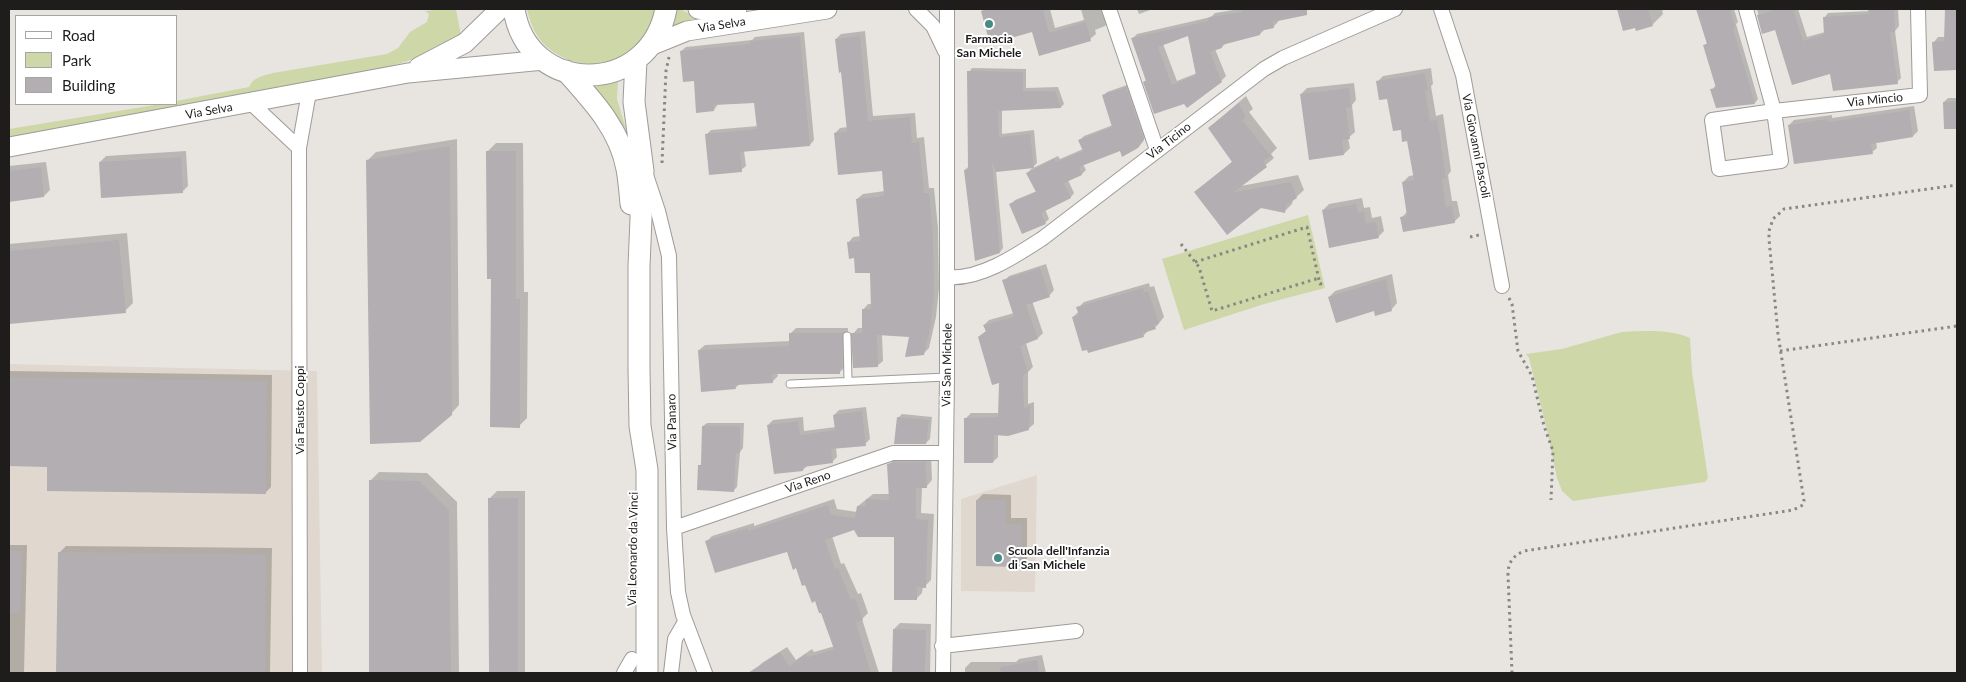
<!DOCTYPE html>
<html>
<head>
<meta charset="utf-8">
<style>
  body { margin:0 }
  #map { position:relative; width:1966px; height:682px; overflow:hidden; background:#e8e5e1; font-family:Lato,sans-serif }
  canvas { display:block }
  .frame { position:absolute; inset:0; border:10px solid #1e1d1c; pointer-events:none }
  .legend { position:absolute; left:15px; top:15px; width:162px; height:90px; box-sizing:border-box; background:#fff; border:1px solid #a5a5a4; margin:0; padding:6px 9px; list-style:none; font-size:15px; color:#1e1d1c }
  .legend li { display:flex; align-items:center; gap:10px; height:25px }
  .legend b { width:25px; border:1px solid #a5a5a4 }
</style>
</head>
<body>
<div id="map">
<canvas width="1966" height="682"></canvas>
<div class="frame"></div>
<ul class="legend">
<li><b style="height:6px;background:#fff"></b>Road</li>
<li><b style="height:14px;background:#cdd7a8"></b>Park</li>
<li><b style="height:14px;background:#b2aeb1"></b>Building</li>
</ul>
</div>
<script>
const g = document.querySelector('canvas').getContext('2d');
g.lineJoin = 'round';
function fill(path, color) { g.fillStyle = color; g.fill(path, 'evenodd'); }
function trace(path, color, width, dash) { g.strokeStyle = color; g.lineWidth = width; g.lineCap = dash ? 'butt' : 'round'; g.setLineDash(dash || []); g.stroke(path); }
function label(font, color, halo, rows, align = 'center') {
  g.font = font + ' Lato,sans-serif'; g.lineWidth = 4; g.setLineDash([]); g.textBaseline = 'middle'; g.strokeStyle = halo; g.fillStyle = color; for (const [text, x, y, turn = 0] of rows) {
    g.save(); g.translate(x, y); g.rotate((+turn || 0) * Math.PI / 180); g.textAlign = isNaN(turn) ? turn : align; if (halo) g.strokeText(text, 0, 0); g.fillText(text, 0, 0); g.restore();
  }
}
const built = new Path2D(`
  M9,364L317,371L322,673H9Z
  M1037,475L1035,592L961,591V499Z`);
const green = new Path2D(`
  M444,9H456L461,36L417,58L385,68L9,140V129L161,104H176V101L249,87C253,77 263,76 273,73L387,54L398,48L410,32L427,22L429,14L425,11Z
  M527,9H656C652,18 650,30 644,37C621,71 570,72 543,43C534,33 530,22 527,9Z
  M674,9H680L692,15L693,19L671,27Z
  M618,80L617,99L626,129L620,130L592,90L593,85Z
  M1308,215L1325,288L1264,304L1184,330L1162,259Z
  M1622,332C1645,331 1669,329 1690,338L1692,372L1708,478L1705,482L1573,501L1562,491L1557,478L1548,434L1529,358L1526,354L1562,349Z`);
const shadow = new Path2D(`
  M985,9H1050L1055,28L1084,20L1081,9H1107L1111,20L1105,26L1095,30L1096,34L1090,39L1033,31L982,11Z
  M1137,9H1153L1139,14Z
  M1239,9H1301L1297,13L1278,20V22L1273,27L1265,29L1260,34L1226,43L1222,47L1215,49L1226,76L1221,81L1185,102L1144,82L1147,79L1132,39L1137,34L1211,17L1215,13ZM1188,34L1197,73L1177,81L1163,44Z
  M1618,9H1662L1663,14L1652,25L1636,26L1624,30Z
  M1698,9H1734L1738,22L1736,24L1758,99L1755,103L1712,90L1716,85L1705,45L1708,42Z
  M1757,9H1798L1807,37L1825,32L1824,18L1828,13L1870,11L1869,9H1898L1899,26L1895,31L1901,78L1897,82L1832,72L1776,28L1763,32Z
  M1947,9H1957V69L1935,70L1934,42L1938,37H1945Z
  M865,31L873,116L915,113L917,138L924,137L929,188H934L938,228L939,288L936,317L929,348L923,354L910,336L882,334L883,361L877,366L853,334L858,328H863V310L868,304H872L871,271L856,257L848,243L853,237L861,236L857,199L863,194L885,191L883,169L835,133L840,128L848,127L843,71L836,39L841,34Z
  M804,32L814,140L810,145L744,151L746,166L741,170L706,135L711,130L758,126L756,102L718,104L714,110L695,80L681,51L686,47L752,40L755,37Z
  M972,68L1026,69V88L1058,87L1064,104L1061,107L1002,109V134L1034,130L1037,163L1033,167L996,170L1003,248L1000,252L965,170L969,166V72Z
  M1431,68L1433,84L1431,86L1436,116L1443,114L1451,171L1448,175L1452,201H1457L1460,216L1454,222L1402,217L1408,211L1403,182L1409,176L1415,175L1408,140L1388,97L1377,82L1383,76Z
  M1354,83L1356,100L1352,105L1355,132L1348,138L1350,148L1344,154L1301,94L1307,88Z
  M1130,84L1147,135L1141,143L1083,164L1086,170L1082,174L1068,180L1074,193L1071,197L1045,209L1049,219L1045,223L1011,204L1015,200L1037,191L1028,173L1031,169L1058,156L1060,159L1083,149L1080,140L1084,136L1113,125L1103,96L1107,92Z
  M1246,96L1253,109L1249,112L1277,148L1271,154L1274,158L1241,186L1298,175L1304,190L1293,200L1292,204L1284,212L1196,192L1233,161L1209,128Z
  M1948,98H1957V128H1945L1944,102Z
  M1914,106L1918,131L1913,136L1876,142L1877,148L1872,152L1789,125L1794,120L1832,115V118Z
  M457,139L459,405L451,414L368,160L376,152Z
  M496,143H523L524,292H528L527,418L519,426L492,277L488,151Z
  M186,151L188,186L182,192L100,162L106,156Z
  M46,162L50,190L44,196L9,200V166Z
  M1362,198L1364,208L1370,207L1372,218L1381,216L1384,231L1378,237L1323,210L1329,204Z
  M127,233L133,303L125,311L9,322V244Z
  M1046,264L1054,290L1049,296L1032,301L1043,333L1038,338L1026,343L1033,367L1028,372V404L1034,402V424L1028,429L998,434V457L993,462L965,419L971,413H1000V381L984,325L989,320L1014,313L1004,281L1009,276Z
  M1392,274L1397,303L1391,310H1375L1329,297L1335,291Z
  M1149,283L1150,287L1154,286L1164,317L1155,328L1149,330L1143,336L1073,317L1079,311L1078,308L1084,302Z
  M796,328H848L847,361L845,367L840,372L777,373L778,376L772,382L740,384L735,388L699,350L705,345L790,341V334Z
  M9,371L272,375L271,487L265,493L49,466L9,465Z
  M866,407L870,439L865,444L836,448L837,457L832,462L808,465L803,470L768,425L773,420L803,417L804,431L836,427L834,415L839,410Z
  M902,414L932,417L930,439L926,443L898,418Z
  M707,423H744L743,448L740,452L737,487L734,490L700,466L702,463L703,426Z
  M931,456L932,480L926,487H922L921,513L934,514L931,580L925,586H923L922,593L916,599L895,536L855,528L832,536L841,564L844,563L858,594L861,593L868,613L862,619L879,673H836V671L833,673H759L756,669L762,663L787,647L796,660L812,649L814,652L835,646L816,600L788,551L706,542L712,536L754,523V526L834,499L837,509L857,512L858,506L873,494H890L889,465L895,458Z
  M379,472L427,473L457,502L459,673H370L371,480Z
  M497,491H525V673H490L489,499Z
  M983,494L1011,495V518H1027V560L1021,566L977,500Z
  M9,545H27L24,673H9Z
  M66,546L272,548L270,673H58L60,552Z
  M900,623L931,624L930,673H893L894,629Z
  M1042,655L1046,673H965V668L971,662H1016L1019,659Z`);
const building = new Path2D(`
  M989,9H1043L1049,33L1086,22L1091,41L1039,56L1032,32L990,44L981,11Z
  M1242,9H1307V15L1273,22L1274,28L1260,31V35L1222,45V48L1210,52L1222,82L1187,108L1184,104L1154,114L1143,82L1146,81L1131,38L1208,21L1209,17L1242,12ZM1188,36L1196,75L1172,85L1158,47Z
  M1617,9H1648L1653,26L1636,31L1635,28L1623,31Z
  M1696,9H1730L1735,27L1733,28L1755,104L1716,108L1710,89L1716,88L1703,45L1707,44Z
  M1778,9H1793L1803,41L1824,34L1823,17L1869,14L1868,9H1894L1895,32H1890L1898,84L1833,91L1830,74L1792,85L1775,30L1762,34L1757,15Z
  M1945,9H1957V70L1934,71L1932,42L1944,41Z
  M800,36L810,146L740,152L742,172L709,175L705,134L757,129L754,103L714,105V111L696,113L694,81L683,82L680,51L750,44V41Z
  M860,36L868,121L910,117L912,143L919,142L924,193H929L933,234L934,295L931,324L924,355L905,357L909,337L877,335L878,367L853,368L851,333H862V309H871L870,273H855L854,258L849,259L847,242L860,241L856,199L884,196L882,171L838,175L834,133L847,131L841,72L839,73L835,39Z
  M967,71L1023,72V91H1055L1061,108L998,111L999,137L1030,134L1034,168L996,172L992,162L1000,253L975,261L964,170L968,169Z
  M1425,73L1428,91H1425L1430,121L1437,120L1440,136L1446,178L1442,179L1446,207L1452,206L1455,223L1403,232L1400,217L1407,216L1402,182L1414,180L1407,141L1402,142L1401,130L1393,131L1387,99L1379,100L1376,81Z
  M1126,87L1144,140L1138,148L1122,157L1120,151L1079,167L1082,175L1064,183L1071,198L1041,213L1046,224L1022,234L1009,204L1036,192L1026,173L1054,159L1056,162L1083,151L1078,140L1112,127L1102,95Z
  M1349,88L1351,107L1346,108L1350,139L1342,140L1344,155L1309,160L1300,94Z
  M1957,101V129H1944L1943,102Z
  M1239,103L1246,117L1242,120L1271,156L1263,161L1267,167L1234,192L1291,182L1297,198L1286,205L1285,213L1261,208L1227,235L1194,192L1232,162L1208,128Z
  M1909,110L1913,137L1871,144L1873,154L1794,164L1788,125L1827,119L1828,122Z
  M450,146L452,415L420,442L370,444L366,160Z
  M486,151H516V299H520V428L490,427L491,279H487Z
  M181,157L183,193L101,198L99,162Z
  M41,167L44,197L9,202V171Z
  M1356,204L1358,213L1364,212L1366,223L1376,222L1379,238L1329,248L1322,210Z
  M119,240L126,313L9,324V251Z
  M1040,268L1050,297L1026,305L1038,339L1020,346L1028,373L1023,375L1024,408L1030,406L1029,430L1008,436L994,435L993,463H964V418L998,417L999,383L992,385L978,337L986,331L983,325L1014,317L1002,280Z
  M1386,279L1392,311L1375,316L1374,311L1336,323L1328,297Z
  M1143,288L1144,292L1148,291L1155,311L1159,324L1154,325L1156,329L1143,333L1144,337L1088,353L1087,350L1082,351L1072,317L1079,315L1076,307Z
  M789,333H843L842,368H840V374H772L773,383L735,385L736,389L701,392L698,350L789,346Z
  M9,377L267,381L266,494L47,491V467L9,466Z
  M862,411L866,446L831,449L833,463L803,467V471L774,474L767,425L798,421L800,435L835,430L833,415Z
  M897,417L929,420L926,444H894Z
  M702,426H740V453H736L734,492L697,490L698,465H701Z
  M894,462H925L927,488H916V519L928,520L926,588L917,587V600H894V537H858L854,530L825,540L835,569L838,568L851,600L855,598L863,620L856,623L871,673H748L780,652L789,666L806,654L808,657L834,649L821,613H819L815,601L812,603L805,585L802,586L796,568L793,570L787,552L715,573L705,541L748,528V531L828,505L831,515L855,518L857,506H865L866,499L889,500L887,464Z
  M369,480L419,481L449,510L451,673H369Z
  M488,498H518V673H489Z
  M976,500H1006V524H1022L1021,567L976,566Z
  M9,550L22,551L20,613H9Z
  M58,552L266,554L265,673H56Z
  M893,629L926,630L925,673H892Z
  M1037,660L1039,673H1001L1000,667Z`);
const path = new Path2D(`
  M662,163L666,71L669,57
  M1470,237L1479,235
  M1181,244L1199,267L1212,311L1319,278
  M1195,262L1307,227L1320,284L1324,283
  M1509,298L1512,304L1518,351L1532,376L1544,426L1553,451L1551,500
  M1780,351L1957,326
  M1512,673L1508,575C1508,562 1513,556 1524,551L1793,510L1803,505L1804,501L1778,334L1769,239V231L1773,219L1784,209L1957,185`);
const service = new Path2D(`
  M847,336L848,381
  M790,384L947,377`);
const minor = new Path2D(`
  M916,9L933,26L945,51
  M1109,9L1157,150
  M1441,9L1463,75L1502,286
  M1746,9L1774,111L1781,161L1719,169L1712,120L1774,111L1920,95L1918,9
  M251,103L299,148
  M647,178L658,211L669,256L674,528L678,592L683,615L705,673
  M948,277C980,280 1017,255 1043,238L1264,69L1283,58L1395,9
  M674,528L893,453H945
  M942,646L1076,631
  M300,673L299,148L309,92
  M624,673L632,659
  M671,673L675,639L685,622
  M943,673L947,377V9`);
const secondary = new Path2D(`
  M698,9L712,11L737,9
  M650,46L687,31L827,9
  M419,67L465,43L500,9
  M9,147L408,73L544,60`);
const primary = new Path2D(`
  M514,9C527,96 649,98 666,9
  M636,60L634,102L643,171L639,266V369L640,426L647,470V673
  M566,71C592,100 620,129 627,169C629,180 630,192 631,204`);
const markers = [
  [989,24,5,"#468c84"],
  [998,558,5,"#468c84"]
];
const streetNames = [
  ["Via Selva",722,25,-9],
  ["Via Mincio",1875,100,-6],
  ["Via Selva",209,111,-10],
  ["Via Ticino",1169,141,-38],
  ["Via Giovanni Pascoli",1476,146,79],
  ["Via San Michele",947,365,-89],
  ["Via Fausto Coppi",300,410,-90],
  ["Via Panaro",672,422,-91],
  ["Via Reno",808,482,-19],
  ["Via Leonardo da Vinci",633,549,-89]
];
const poiNames = [
  ["Farmacia",989,39],
  ["San Michele",989,53],
  ["Scuola dell'Infanzia",1008,551,"left"],
  ["di San Michele",1008,565,"left"]
];
fill(built, '#e0d7ce');
fill(green, '#cdd7a8');
fill(shadow, '#0003');
fill(building, '#b2aeb1');
trace(service, '#9e9b98', 9);
trace(minor, '#9e9b98', 16);
trace(secondary, '#9e9b98', 21);
trace(primary, '#9e9b98', 23);
trace(path, '#898784', 3, [2.5, 4]);
trace(service, '#fff', 7);
trace(minor, '#fff', 14);
trace(secondary, '#fff', 19);
trace(primary, '#fff', 21);
for (const [x, y, r, color] of markers) { const dot = new Path2D(); dot.arc(x, y, r, 0, 2 * Math.PI); g.fillStyle = color; g.fill(dot); trace(dot, '#fff', 2); }
label('12px', '#1e1d1c', '#fff', streetNames);
label('bold 12px', '#1e1d1c', '#fff', poiNames);
</script>
</body>
</html>
